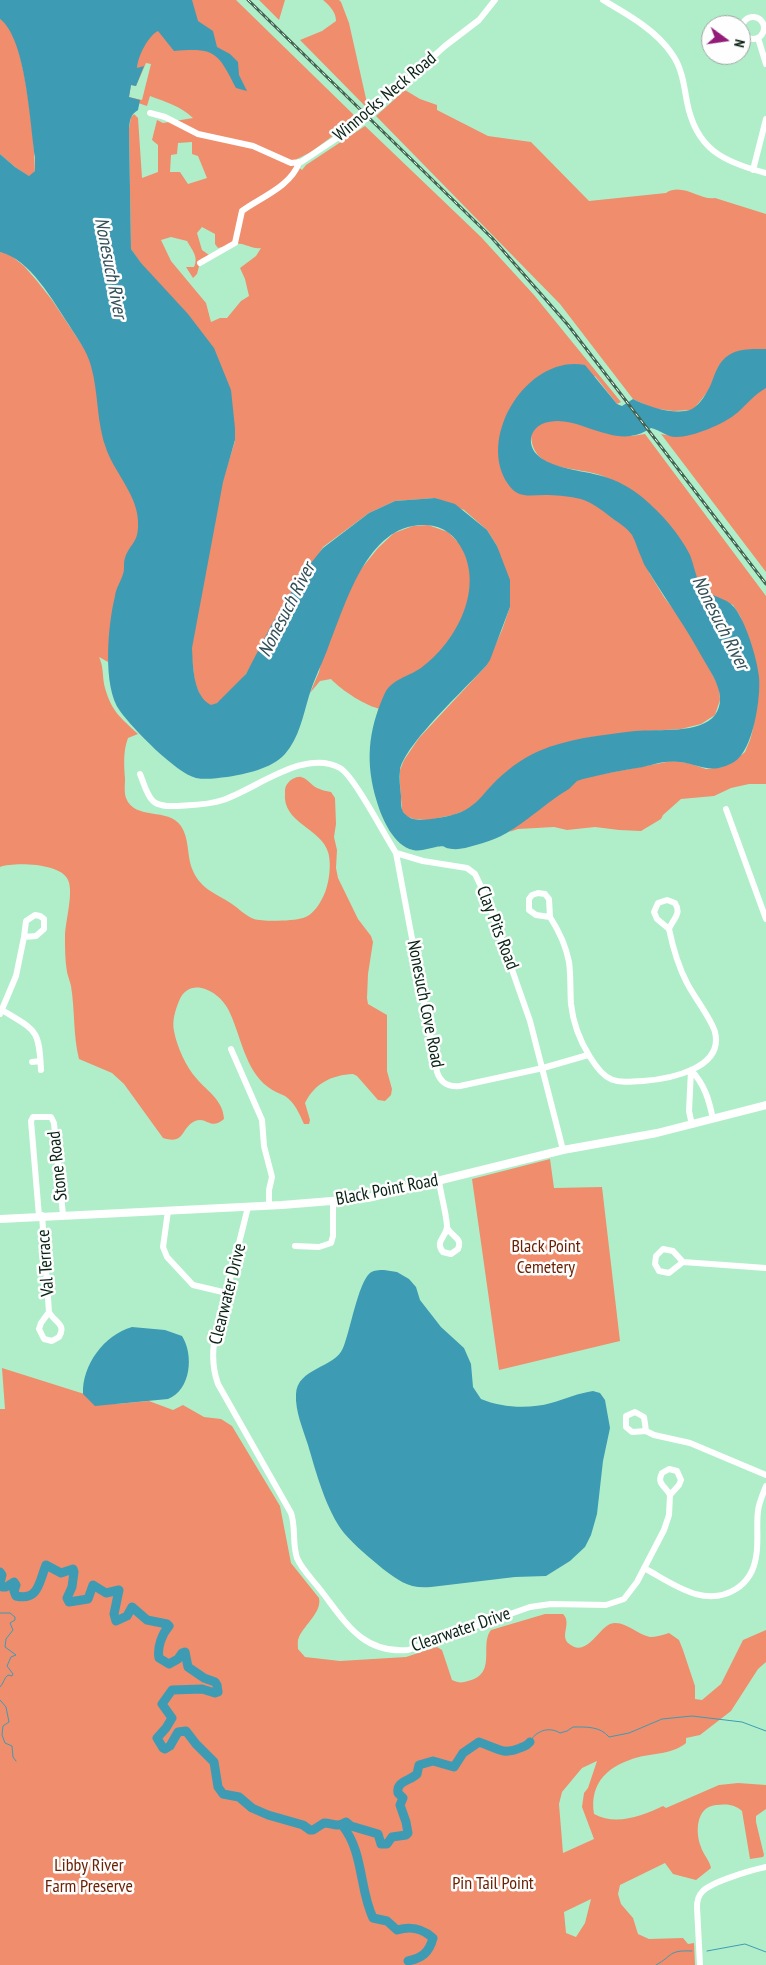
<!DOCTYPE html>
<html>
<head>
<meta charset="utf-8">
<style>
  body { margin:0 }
  #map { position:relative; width:766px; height:1965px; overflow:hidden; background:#b0eeca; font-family:"PT Sans Narrow",sans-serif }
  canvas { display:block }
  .north { position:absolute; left:701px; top:15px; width:50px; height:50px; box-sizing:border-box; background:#fefefe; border:1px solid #9ca6a1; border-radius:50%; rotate:104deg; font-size:14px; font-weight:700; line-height:20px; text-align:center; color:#092215 }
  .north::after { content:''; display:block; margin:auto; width:18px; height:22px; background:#931c79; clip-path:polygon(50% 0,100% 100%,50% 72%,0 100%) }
</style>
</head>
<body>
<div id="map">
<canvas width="766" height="1965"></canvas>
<div class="north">N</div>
</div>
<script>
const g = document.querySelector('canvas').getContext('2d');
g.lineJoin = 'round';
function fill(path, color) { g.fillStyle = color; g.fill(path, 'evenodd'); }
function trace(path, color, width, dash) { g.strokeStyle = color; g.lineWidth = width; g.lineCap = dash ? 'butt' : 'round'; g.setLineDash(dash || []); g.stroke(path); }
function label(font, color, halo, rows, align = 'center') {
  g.font = font + ' "PT Sans Narrow",sans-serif'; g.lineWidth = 5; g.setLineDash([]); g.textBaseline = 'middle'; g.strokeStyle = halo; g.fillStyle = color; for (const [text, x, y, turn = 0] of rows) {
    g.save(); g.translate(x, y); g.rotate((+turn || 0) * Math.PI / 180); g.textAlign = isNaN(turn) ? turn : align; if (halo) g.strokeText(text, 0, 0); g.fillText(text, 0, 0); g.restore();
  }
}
const green = new Path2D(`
  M88,0H236L357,118L311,152L297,159L296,165L302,170L306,165L365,126L481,237L534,295L621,402L617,404L595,376L505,425L579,496L627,521L650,574L664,597L688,628L719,687L720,700L715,715L701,724L681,729L632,732L496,784L469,809L453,815L428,820L414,819L406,816L402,811L400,785V770L404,760L419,738L486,666L502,630L510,607L497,546L487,530L464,510L435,498L395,501L369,513L323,547L246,674C237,686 226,700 211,706L207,705L201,697L195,683L191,650L216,502L235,441L156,287L131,249L129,129L131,117L134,114L138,118L142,178L158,172V145L152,140L157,120L163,123L193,118C180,106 166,102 150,96L147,106L129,100ZM146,63L151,64L142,100L129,97L131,85L136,86ZM192,142V154L198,156L207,178L188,184L180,172H170L171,155L177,154L178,143ZM202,227L215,234V244L218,248C226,246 234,242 242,244C250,246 253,249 261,248L256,256L240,268L245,279L249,296L241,301L227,318H220L211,322L206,303L171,261L161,240L171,237L187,241C192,250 199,257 194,267H186L193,278L197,274L201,259L209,255L202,250L197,233Z
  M259,0H285L279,20Z
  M323,0H339L341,2L349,23L367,103L365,106L300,40L322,31L336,21C336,12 330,6 323,0Z
  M0,19C3,21 7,23 9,26C25,52 35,139 35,171L30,177L15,167L0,154Z
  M405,90L420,99L437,105V110L488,136L531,142L589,201L666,193C682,182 701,201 715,198L766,214V351H742L714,378L709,390L693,410L673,411L652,408L633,399L560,304L376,116Z
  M0,252L9,254L24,266L37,281L52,300L88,354L139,510L140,528L125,572L108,662L99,657C104,667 102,677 105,688C112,712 120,717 138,734L128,738C123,751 124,765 125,779C125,785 124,792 126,798C135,821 168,807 181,826C189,838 187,853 191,866C199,889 214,892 232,904C238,908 246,916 254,919C263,922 293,921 303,918C312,916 319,905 323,897C329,886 332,864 328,852C321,828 282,823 285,793C285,790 285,786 288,783C290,780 297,776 301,777C307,778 311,785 317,788C321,790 326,791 331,792L335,798L336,824L334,837L337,850L336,868L338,878L358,919L371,936L373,942L368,974L367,998L368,1004L387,1015V1071L392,1089L391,1095L385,1101L378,1100L357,1076L353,1074C332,1075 315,1083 305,1103L310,1120L309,1124H304C299,1113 295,1103 285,1096C279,1093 273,1091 268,1087C244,1069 241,1034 228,1009C218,990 189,976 179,1001C175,1011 172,1021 174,1031C177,1047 186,1067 197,1079C208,1092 223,1100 224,1119C210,1131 207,1116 195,1121C180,1128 186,1145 163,1138L124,1084L112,1073L79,1059C73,1035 75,1010 71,986C70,981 68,977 67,972C65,961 65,948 65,937C65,922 74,893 68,880C61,863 14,862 0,867Z
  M766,387V572L661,434L672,436L749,399Z
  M560,418L632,436L645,434L766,596V784H749L731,788L714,796L681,799L663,815L661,819L641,831L619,830L595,827L567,830L554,827L518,829L509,832L576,779L672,761L688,763L706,769L722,767L733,762L745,752L750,740L753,729L758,675L752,649L740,616L733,605L706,593L611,480C585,463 531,478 531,433L539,424Z
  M428,525L448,532L462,546L470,568L471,580L467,608L451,641L381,709C367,707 341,690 331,679L320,681L310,693L319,672L326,641L357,574L378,548L394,533L413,526Z
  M550,1159L554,1188L602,1187L620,1341L499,1370L472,1179Z
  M2,1368L116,1404L149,1401L173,1410L183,1405L204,1417L221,1419L232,1426L280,1506L291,1563L319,1598C322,1612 305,1624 299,1637C297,1641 298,1645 298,1649L305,1657L340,1661L406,1657L437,1647L442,1650L452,1680C458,1683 462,1683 468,1681C498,1674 479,1645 491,1630L545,1614H563C572,1623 560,1635 568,1643C586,1659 598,1629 610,1624C624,1619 637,1635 650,1637C656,1637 663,1635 669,1633L679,1640L683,1650L695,1686V1699L702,1700L721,1684L743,1640L766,1630V1662L758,1669L731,1711L700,1735L686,1738V1743C673,1754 655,1753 639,1757C609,1765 589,1782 594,1814C616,1826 642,1816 663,1806L666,1808L719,1785L738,1783L766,1785V1809L756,1816V1822L764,1855L763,1857L750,1859L742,1811C734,1804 726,1804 716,1805C696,1807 695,1832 701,1847C703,1854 710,1861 711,1868L696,1880L673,1874L665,1863L620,1885L618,1894L621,1904L633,1918L638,1934L649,1939L683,1938L688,1944L694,1943L695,1965H0V1409H5ZM597,1761L588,1788L584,1793L582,1807L594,1839L563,1853L559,1804L562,1792L582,1768ZM591,1899L585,1923L576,1937L566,1933L564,1912Z`);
const water = new Path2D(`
  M0,0H192L198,21L213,31L217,47L230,54L238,62L239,75L247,91L236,88C218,53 216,47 174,51L158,31C148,36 138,56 137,68L144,66L136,86L131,85L129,97L140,100L138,110C130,115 130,120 129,129L131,249L141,263L188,314L214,348L231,390L235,428V440L223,482L192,648C193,666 193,696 211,705L217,703L246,674L272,624L303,573L323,548L369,513L395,501L435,498L455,504L487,530L497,546L510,580V607L490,660L486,666C467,687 404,745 400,770C399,778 400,787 401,796C401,802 400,811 406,815C412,821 423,820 431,819C444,817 459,815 470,807C479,801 485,792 492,785C504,772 522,758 539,751C553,745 568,741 584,738C601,735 618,733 635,731C657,729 701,734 715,715C729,696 711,673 702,657C687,629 669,604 652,577C649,571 644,566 642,559C638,551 636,542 632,535C627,528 619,523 612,518C602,510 589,500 576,498C567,496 555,495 545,495C530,495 518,499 508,484C476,437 528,354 585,365L617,404L622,406L633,399C648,407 677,416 692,409C700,405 708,391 711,384C715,374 718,362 729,355C739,348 754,349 766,349V388C754,395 747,404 737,413C724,424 693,437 676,437C667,437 660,430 651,428C645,432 638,435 630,436C624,437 614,436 608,434C585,429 565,415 542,424C536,427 532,432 531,438C528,468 584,470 602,476C617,480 631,488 642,497C661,513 679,533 690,555C694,565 696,579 702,587C709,597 726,597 734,607C746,622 757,658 759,677C761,698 753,751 734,762C711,775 702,765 680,762C667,760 655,764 643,767C623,770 603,774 583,779L577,781L569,789C540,806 516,834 483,843C473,846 461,850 452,849C441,848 448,845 436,847C429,848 421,852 413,850C394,846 382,819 377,802C365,763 368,731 384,695C391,679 408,677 421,668C455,643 483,592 463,551C455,535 444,526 426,525C368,522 346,603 329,645C323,662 314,679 309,696C303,716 299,738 285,754C271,769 246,774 227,777C217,778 206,780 196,778C176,773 133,729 120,711C102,687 108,624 115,596C116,588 121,581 123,574C125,569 123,563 125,558C130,543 139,543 138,522C138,497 116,474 107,451C96,423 99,394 91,366C87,351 77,338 69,325C53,301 30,259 0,252V154L15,167L29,176L35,171V157C30,123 26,38 0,19Z
  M384,1270L397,1272L409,1279L416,1287L420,1300L441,1327L464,1348L471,1364L473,1387L481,1399C502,1408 530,1409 551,1403C565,1399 579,1393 593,1391L600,1393L605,1400L610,1428L603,1461L597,1514L591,1535L585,1547L570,1561L546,1576L515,1577L431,1587C408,1589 400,1581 383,1569C370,1558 355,1546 344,1533C326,1510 316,1472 308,1445C303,1429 295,1411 296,1394C297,1368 335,1368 343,1348C350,1332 358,1283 370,1273C374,1270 379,1270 384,1270Z
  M132,1327L165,1330L182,1336C194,1355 191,1390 168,1399L95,1406L83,1394C82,1365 104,1335 132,1327Z`);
const stream = new Path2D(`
  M0,1613H10L15,1617V1620L10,1623L13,1630L6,1639L5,1647L16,1655L11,1657L7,1666L13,1674L12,1676L8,1675C4,1678 4,1683 0,1687
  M0,1700L6,1707L9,1722L3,1726L2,1735L5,1743L12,1746L13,1757L16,1761
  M530,1742C535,1731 549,1726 560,1733L567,1731L573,1727C586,1727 600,1726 609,1737L629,1733L662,1719L692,1716L742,1722L766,1731
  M707,1951L745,1944L766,1952
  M408,1961L410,1965
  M656,1965C674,1955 668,1950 692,1951`);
const river = new Path2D(`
  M0,1572L2,1575L0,1583
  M0,1584L2,1587H6L14,1582L16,1585L14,1591L16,1596C39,1601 39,1582 46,1565L61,1573L73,1569L74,1572L72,1587L67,1598L69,1602L88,1599L93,1585L106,1593L119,1590L114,1614L116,1621L127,1616L132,1607L147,1620L167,1624L169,1626C162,1634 157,1647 159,1658L169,1664L178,1659L182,1653L185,1652L188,1667L204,1678L215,1682L217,1685L218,1692L215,1693L202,1689L172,1690L162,1704L172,1718L166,1728L157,1738L163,1748L165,1749L170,1746L178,1732L186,1731L196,1744L214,1762L218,1787L223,1794L239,1797L252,1808L268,1815L303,1825L310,1830H313L324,1823C333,1823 337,1828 346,1822L351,1826L378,1834L381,1844H387L392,1837L406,1835L408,1833L406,1822L400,1805L403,1798L398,1793C396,1781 410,1781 417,1774L419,1765L433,1761L454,1767L463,1753L479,1742C495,1747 502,1756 520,1748C524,1746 526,1747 530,1742
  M342,1825C364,1852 359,1889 373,1918L387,1921L397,1930C411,1926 422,1928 433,1938C429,1953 422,1958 408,1961`);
const minor = new Path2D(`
  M603,0C627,14 656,30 672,54C682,68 684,85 687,102C696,149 723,162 766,173
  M742 28a11 11 0 1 1 22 0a11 11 0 1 1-22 0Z
  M758,38L766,64
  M150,113L165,117L198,134L253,146L291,163L301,162L361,122L445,46L479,20L495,0
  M753,170L766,119
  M200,263L235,243L242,211C261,197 290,187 299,163
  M140,774C144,783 146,794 153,801C159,807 170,806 178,806C194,805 209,805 223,800C256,789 305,748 340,768C354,776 385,836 396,853L423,861L467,868L475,874L488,901L530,1021L563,1150
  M726,809L766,919
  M396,853L437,1072C441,1084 449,1087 460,1086L543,1068L588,1055
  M538,893L545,894L549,899L550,917L536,915L529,910V899L532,895Z
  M667,900L675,903C682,914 673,919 669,929L657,919L654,912L658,903Z
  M35,915L40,916L44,919V929L36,936L24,937L26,921Z
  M550,917C559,931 566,946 569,962C571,976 570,990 571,1004C573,1023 580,1041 590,1057C606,1083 614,1083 643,1081C669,1079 724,1069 715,1032C711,1018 694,997 687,983C678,966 673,948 669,929
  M2,1010C36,1031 39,1028 41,1070
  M0,1014L16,976L24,937
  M231,1049L262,1120L264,1146L272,1177L269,1190V1205
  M32,1062L40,1061
  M691,1070L689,1111L692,1125
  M691,1070C705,1085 709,1100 713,1119
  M439,1181C441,1196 446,1211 447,1226C447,1237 434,1241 443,1252L451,1254L458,1249C463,1237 451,1237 447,1227
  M248,1207L214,1343C212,1358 213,1370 218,1384L291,1513C296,1527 292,1543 297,1558C302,1570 314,1581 322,1592C346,1623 363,1654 408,1650L530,1607L551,1604L606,1605L624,1599L637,1582L664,1530L669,1515L670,1495
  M168,1211L163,1247L167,1257L193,1285L227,1293
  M42,1215L49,1312
  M39,1216L31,1121L33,1117H51L54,1123L63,1215
  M295,1246L319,1247L331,1243L333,1236V1201
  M663,1249L673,1251L683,1262L669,1273L659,1271L655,1264L656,1256Z
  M683,1262L766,1268
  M49,1312C54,1322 67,1324 59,1337L52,1341L44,1339L39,1329L41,1323Z
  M635,1412L644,1417L646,1431L632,1432L626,1427V1416Z
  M646,1431L654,1435L690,1443L766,1475
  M669,1469L677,1471L681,1480L679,1485L670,1495C666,1486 656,1484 662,1473Z
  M644,1568C672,1583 704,1609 736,1589C747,1582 754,1570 756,1557C759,1542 756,1526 758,1511C759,1502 763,1494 766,1486
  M700,1965L697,1907C697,1901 698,1896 702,1892C710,1882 752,1870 766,1867`);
const major = new Path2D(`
  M0,1219L282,1205L368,1198L563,1150L657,1133L766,1105`);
const rail = new Path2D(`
  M248,0L492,238L568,325L766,584`);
const streetNames = [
  ["Winnocks Neck Road",385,97,-40],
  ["Clay Pits Road",497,928,69],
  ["Nonesuch Cove Road",425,1004,79],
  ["Stone Road",58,1166,-96],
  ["Black Point Road",387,1190,-11],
  ["Val Terrace",46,1263,-94],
  ["Clearwater Drive",228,1294,-76],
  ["Clearwater Drive",461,1630,-19]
];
const parkNames = [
  ["Black Point",546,1247],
  ["Cemetery",546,1268],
  ["Libby River",89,1866],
  ["Farm Preserve",89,1887],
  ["Pin Tail Point",493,1884]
];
const waterNames = [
  ["Nonesuch River",110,268,79],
  ["Nonesuch River",287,610,-63],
  ["Nonesuch River",720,623,63]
];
fill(green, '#f08d6c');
fill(water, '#3e9bb4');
trace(stream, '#3e9bb4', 1);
trace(river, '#3e9bb4', 9);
trace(minor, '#fff', 6);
trace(major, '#fff', 8);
trace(rail, '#406550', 3);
trace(rail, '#fefefe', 1, [4]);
label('18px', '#092215', '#fefefe', streetNames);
label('18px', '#6b2104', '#fefefe', parkNames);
label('italic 19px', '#314e57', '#fefefe', waterNames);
</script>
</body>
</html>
